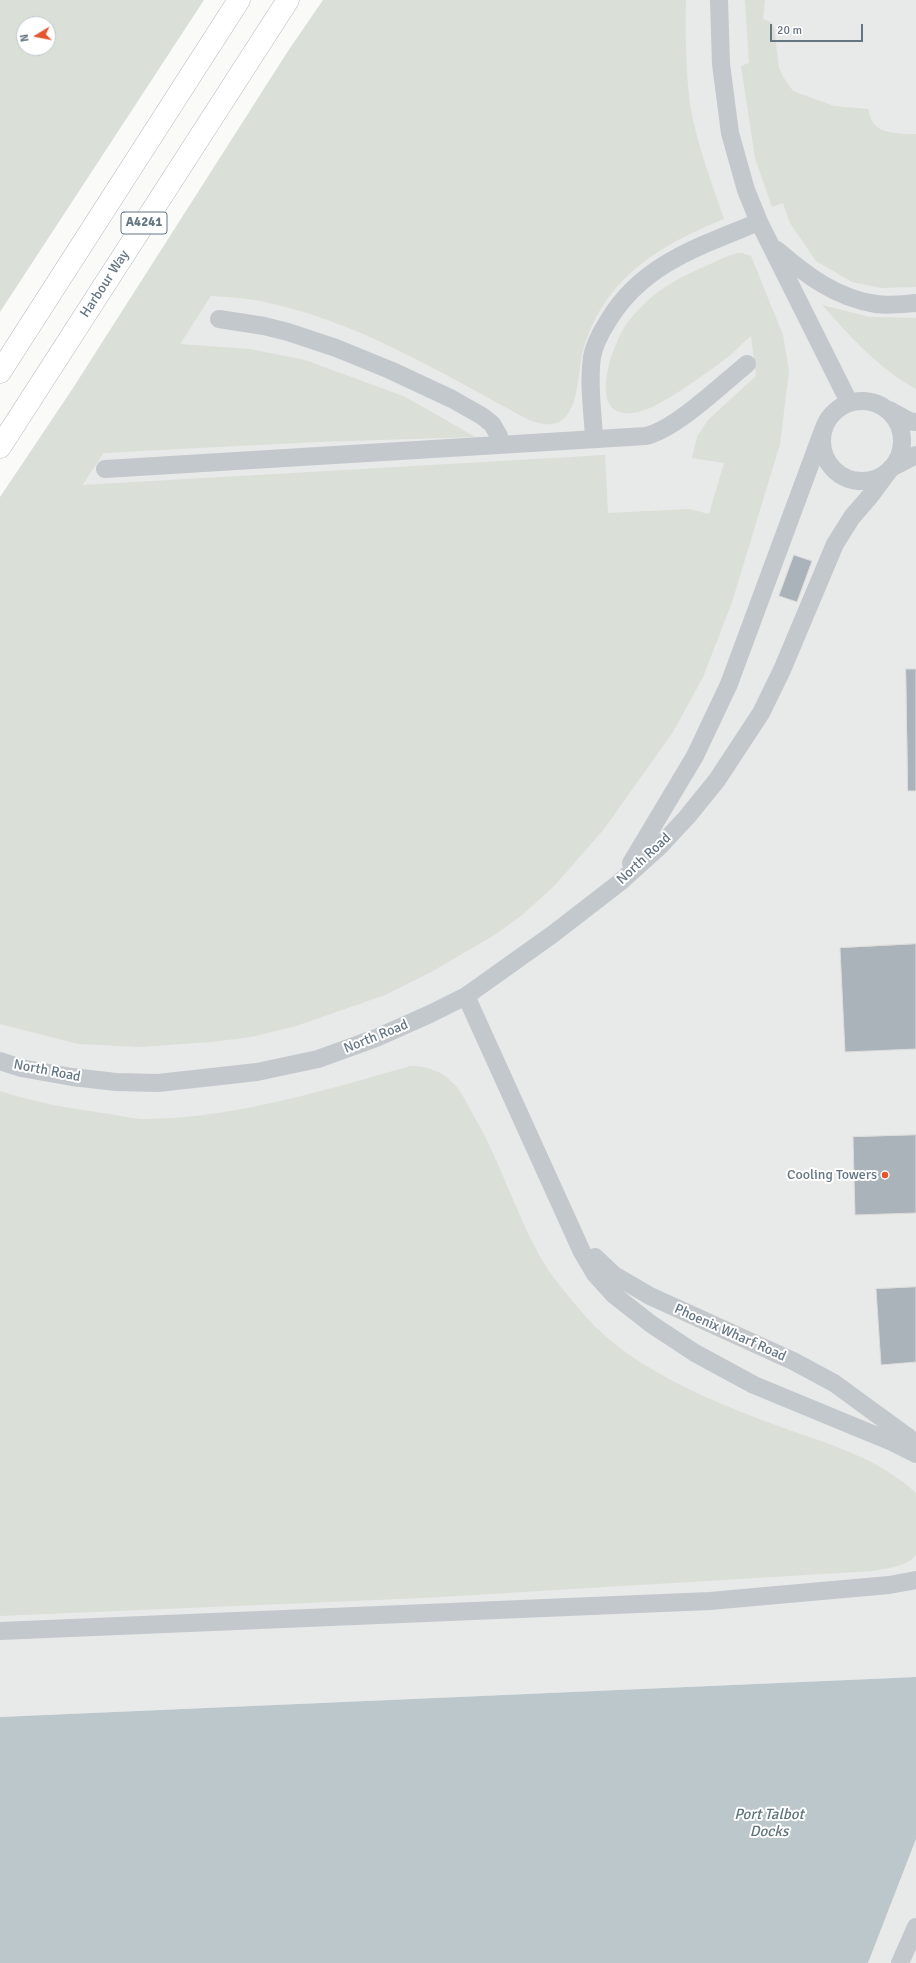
<!DOCTYPE html>
<html>
<head>
<meta charset="utf-8">
<style>
  body { margin:0 }
  #map { position:relative; width:916px; height:1963px; overflow:hidden; background:#fafaf8; font-family:Signika,sans-serif }
  canvas { display:block }
  .north { position:absolute; left:16px; top:16px; width:40px; height:40px; box-sizing:border-box; background:#fff; border:1px solid #c1c8cd; border-radius:50%; rotate:260deg; font-size:11px; font-weight:700; line-height:16px; text-align:center; color:#657683 }
  .north::after { content:''; display:block; margin:auto; width:14px; height:18px; background:#e4572e; clip-path:polygon(50% 0,100% 100%,50% 72%,0 100%) }
  .scale { position:absolute; left:770px; top:24px; width:93px; height:18px; box-sizing:border-box; border:2px solid #657683; border-top:0; padding-left:5px; font-size:12px; line-height:14px; white-space:nowrap; color:#657683; -webkit-text-stroke:3px #fff; paint-order:stroke }
</style>
</head>
<body>
<div id="map">
<canvas width="916" height="1963"></canvas>
<div class="north">N</div>
<div class="scale">20 m</div>
</div>
<script>
const g = document.querySelector('canvas').getContext('2d');
g.lineJoin = 'round';
function fill(path, color) { g.fillStyle = color; g.fill(path, 'evenodd'); }
function trace(path, color, width, dash) { g.strokeStyle = color; g.lineWidth = width; g.lineCap = dash ? 'butt' : 'round'; g.setLineDash(dash || []); g.stroke(path); }
function label(font, color, halo, rows, align = 'center') {
  g.font = font + ' Signika,sans-serif'; g.lineWidth = 4; g.setLineDash([]); g.textBaseline = 'middle'; g.strokeStyle = halo; g.fillStyle = color; for (const [text, x, y, turn = 0] of rows) {
    g.save(); g.translate(x, y); g.rotate((+turn || 0) * Math.PI / 180); g.textAlign = isNaN(turn) ? turn : align; if (halo) g.strokeText(text, 0, 0); g.fillText(text, 0, 0); g.restore();
  }
}
const built = new Path2D(`
  M561,0H916V1677L0,1717V614L104,453L211,296Z
  M916,1839V1963H868Z`);
const green = new Path2D(`
  M0,0H204L0,312ZM24,24H48V48H24Z
  M323,0H686C685,33 686,78 691,110C698,147 712,184 724,219C659,245 603,279 583,351C578,370 579,400 567,415C557,428 542,425 529,420C443,374 357,320 260,301C244,298 227,297 211,296L180,344L250,349L305,360L403,396L425,408L475,437L315,442L104,453L83,485L605,455L608,513L689,509L709,514L724,463L692,458L697,437L708,420L756,376L751,336C742,343 734,353 724,360C705,374 663,405 642,411C583,428 610,346 628,322C652,292 672,281 706,266C713,263 733,252 740,253C743,253 747,255 751,256L783,335L789,371L780,444L732,602L703,677L673,732L604,829L555,885L522,915L496,934L431,972L385,995L296,1026L251,1037L211,1042L140,1047L78,1044L0,1024V497L73,388L288,51Z
  M744,0H765L763,19L771,22L774,27L779,68L783,77L793,91L834,106L868,109C870,115 871,122 876,126C884,134 905,134 916,134V287L881,288L852,282L816,261L790,223L783,203L772,207L755,158L741,66L749,63L745,1Z
  M822,305L870,317L916,318V389C879,369 850,336 822,305Z
  M411,1066C427,1066 442,1071 454,1084C461,1091 466,1102 471,1111C498,1156 513,1206 538,1253C551,1277 568,1296 586,1317C636,1373 723,1406 792,1431C838,1447 880,1460 916,1493V1555C906,1567 887,1568 873,1571L423,1598L0,1616V1091C36,1103 73,1109 110,1114C123,1116 136,1120 149,1119C239,1117 325,1090 411,1066Z`);
const water = new Path2D(`
  M916,1677V1839L868,1963H0V1717Z`);
const building = new Path2D(`
  M794,555L812,561L797,602L779,596Z
  M906,669H916V791H908Z
  M916,944V1049L845,1052L840,948Z
  M916,1135V1213L855,1215L853,1137Z
  M916,1287V1362L881,1365L876,1289Z`);
const service = new Path2D(`
  M719,0L721,64L730,133L746,190L759,222L849,402
  M777,250C806,275 836,298 876,304C889,306 903,304 916,303
  M219,319L264,326L288,332L336,348L390,370L452,399L482,416L492,424L499,436L500,445
  M822 441a40 40 0 1 1 80 0a40 40 0 1 1-80 0Z
  M889,410L909,421L916,422
  M594,439C593,413 588,384 592,357C594,345 601,332 608,321C642,264 700,246 759,222
  M105,469L646,436C676,429 721,385 747,364
  M631,863L695,756L729,684L823,430
  M466,996L582,1252L595,1274L614,1295L651,1324L695,1353L754,1385L892,1442L916,1454
  M0,1061L21,1068L72,1077L116,1082L158,1083L257,1072L318,1059L376,1038L430,1014L466,996L553,934L619,883L661,845L687,817L717,780L761,713L782,670L835,544L852,517L871,495L891,468L916,455
  M595,1257L614,1275L650,1296L793,1361L834,1383L916,1443
  M0,1631L710,1601L889,1585L916,1580
  M900,1963L916,1927`);
const primary = new Path2D(`
  M0,372L239,0
  M0,447L288,0`);
const markers = [
  [885,1175,4,"#e4572e"]
];
const shields = [
  [144,223,46]
];
const shieldNames = [
  ["A4241",144,223]
];
const streetNames = [
  ["Harbour Way",105,284,-57],
  ["North Road",644,859,-43],
  ["North Road",376,1037,-22],
  ["North Road",47,1071,11],
  ["Phoenix Wharf Road",730,1333,24]
];
const poiNames = [
  ["Cooling Towers",877,1175]
];
const waterNames = [
  ["Port Talbot",769,1815],
  ["Docks",769,1832]
];
fill(built, '#e8e9e9');
fill(green, '#dadfd7');
fill(water, '#bbc7cb');
fill(building, '#aab3b9');
trace(building, '#dcdcda', 1);
trace(primary, '#b5babe', 23);
trace(service, '#c3c8cc', 18);
trace(primary, '#fff', 22);
for (const [x, y, r, color] of markers) { const dot = new Path2D(); dot.arc(x, y, r, 0, 2 * Math.PI); g.fillStyle = color; g.fill(dot); trace(dot, '#fff', 1.5); }
for (const [x, y, w] of shields) { const box = new Path2D(); box.roundRect(x - w / 2, y - 11, w, 22, 3); g.fillStyle = '#fff'; g.fill(box); trace(box, '#657683', 1); }
label('bold 13px', '#657683', null, shieldNames);
label('14px', '#657683', '#fff', streetNames);
label('14px', '#657683', '#fff', poiNames, 'right');
label('italic 15px', '#60757c', '#fff', waterNames);
</script>
</body>
</html>
